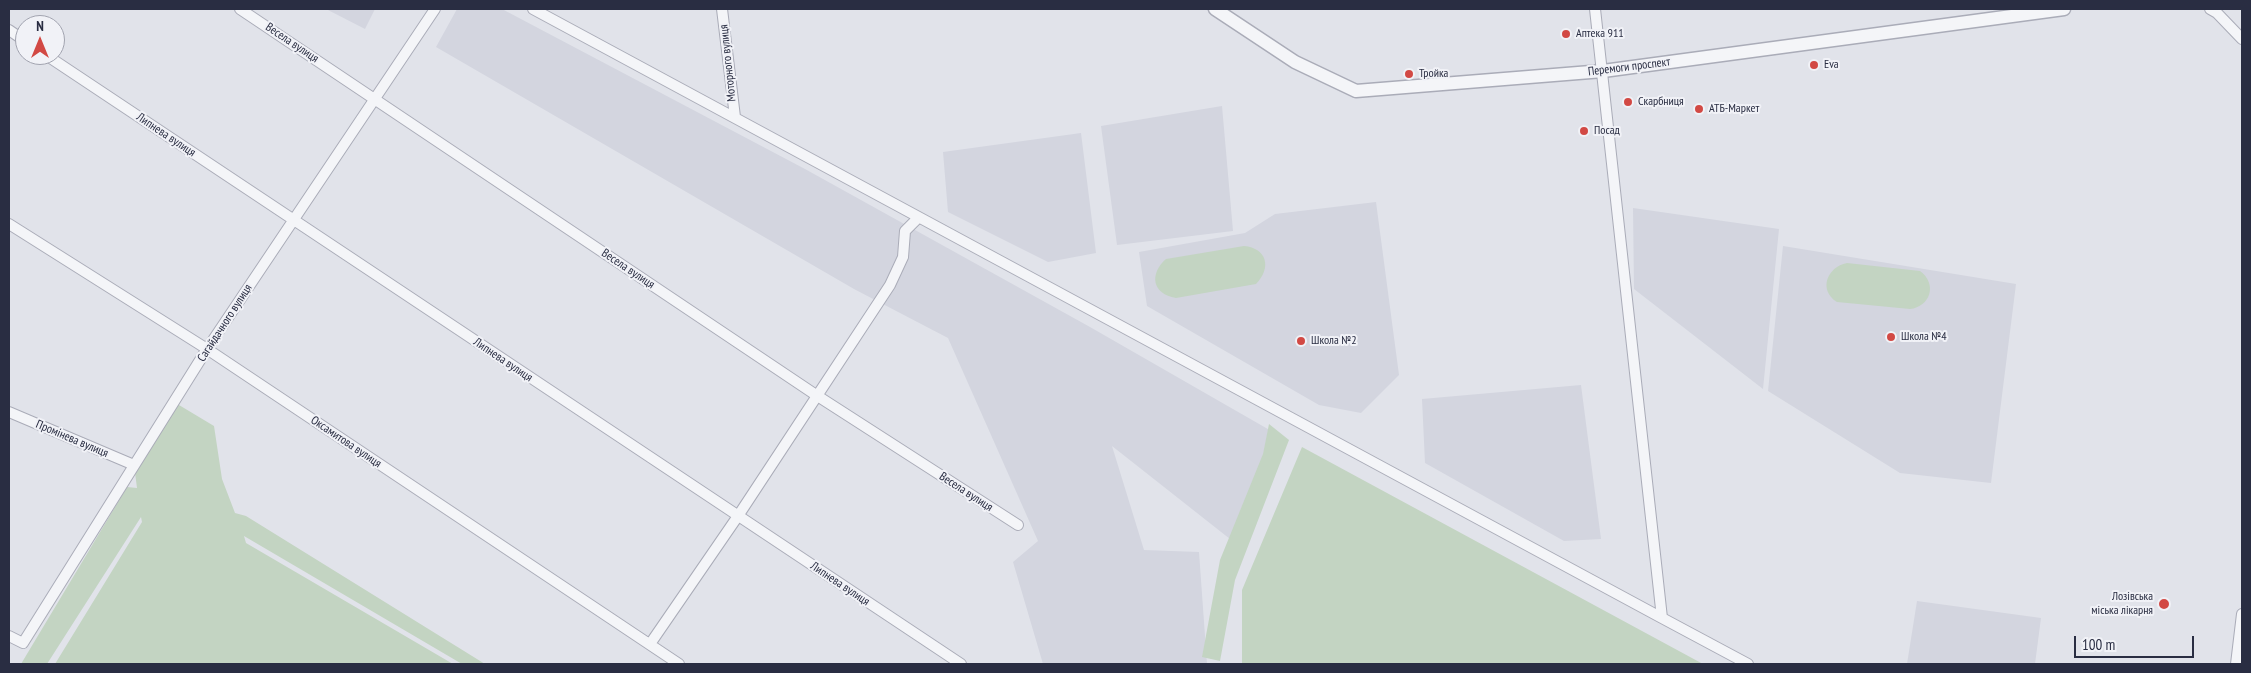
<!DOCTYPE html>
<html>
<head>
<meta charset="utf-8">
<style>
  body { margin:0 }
  #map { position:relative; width:2251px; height:673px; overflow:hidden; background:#e1e3ea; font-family:"PT Sans Narrow",sans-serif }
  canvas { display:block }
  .frame { position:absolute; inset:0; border:10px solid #292d42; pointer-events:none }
  .north { position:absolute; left:15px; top:15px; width:50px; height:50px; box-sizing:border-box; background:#f1f2f7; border:1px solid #a1a3af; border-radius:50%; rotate:0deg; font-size:14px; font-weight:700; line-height:20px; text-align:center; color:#292d42 }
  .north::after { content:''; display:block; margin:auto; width:18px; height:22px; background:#d24944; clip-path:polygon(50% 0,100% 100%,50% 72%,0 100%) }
  .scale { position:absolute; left:2074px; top:636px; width:120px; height:22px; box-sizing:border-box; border:2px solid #292d42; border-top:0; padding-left:6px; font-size:15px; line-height:18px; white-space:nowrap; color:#292d42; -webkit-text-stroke:4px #f1f2f7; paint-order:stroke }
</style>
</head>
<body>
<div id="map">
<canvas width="2251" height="673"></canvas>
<div class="frame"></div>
<div class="north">N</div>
<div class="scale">100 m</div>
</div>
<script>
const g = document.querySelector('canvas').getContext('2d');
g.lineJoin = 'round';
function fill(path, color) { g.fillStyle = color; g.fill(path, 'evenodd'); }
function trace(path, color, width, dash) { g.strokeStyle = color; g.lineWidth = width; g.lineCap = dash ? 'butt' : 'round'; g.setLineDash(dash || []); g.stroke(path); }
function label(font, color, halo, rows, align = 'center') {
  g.font = font + ' "PT Sans Narrow",sans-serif'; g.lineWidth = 4; g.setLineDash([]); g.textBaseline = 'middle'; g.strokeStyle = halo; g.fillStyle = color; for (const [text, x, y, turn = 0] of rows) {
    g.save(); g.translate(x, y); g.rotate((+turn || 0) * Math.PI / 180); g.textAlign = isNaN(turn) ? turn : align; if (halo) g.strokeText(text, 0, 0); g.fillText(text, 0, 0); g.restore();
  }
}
const built = new Path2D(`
  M326,9H375L365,29Z
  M457,9H502L805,169L1090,327L1280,436L1230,539L1112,446L1144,550L1199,552L1207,664H1043L1013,562L1038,541L948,338L854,289L436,47Z
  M1222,106L1233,231L1117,245L1101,126Z
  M1081,133L1096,253L1048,262L948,212L943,152Z
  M1376,202L1399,375L1361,413L1319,405L1147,306L1139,252L1245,233L1275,214Z
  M1633,208L1779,229L1763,389L1634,289Z
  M1783,246L2016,284L1991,483L1900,473L1768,391Z
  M1581,385L1601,539L1564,541L1425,463L1422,399Z
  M1917,601L2041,618L2035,664H1907Z`);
const green = new Path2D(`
  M1244,246C1267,248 1272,268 1256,284L1176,298C1152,294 1149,274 1166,259Z
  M1847,263L1920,271C1938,284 1930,307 1910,309L1837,302C1818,290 1827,267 1847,263Z
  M174,402L214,426L222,479L235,513L246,516L485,664H462L244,536L246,543L453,664H55L142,522L141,517L47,664H21L127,487L137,488L134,465Z
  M1269,424L1289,440L1235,580L1220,661L1202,657L1220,560L1263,454Z
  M1302,447L1703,664H1242V590Z`);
const minor = new Path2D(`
  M240,9L816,395L1018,525
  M533,9L1662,618L1595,9
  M722,9L735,117
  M2210,9L2217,13L2242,39
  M9,30L25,41
  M46,55L961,664
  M9,224L207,349L679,664
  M9,412L134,465
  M1662,618L1748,664
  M9,636L23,643L207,349L435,9
  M650,644L738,516L890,285L903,257L905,231L918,218
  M2236,664L2242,614`);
const tertiary = new Path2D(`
  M1215,9L1295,62L1356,91L1603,71L2064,9`);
const markers = [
  [1566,34,5,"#d24944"],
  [1814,65,5,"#d24944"],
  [1409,74,5,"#d24944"],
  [1628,102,5,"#d24944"],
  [1699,109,5,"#d24944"],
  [1584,131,5,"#d24944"],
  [1891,337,5,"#d24944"],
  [1301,341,5,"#d24944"],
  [2164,604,6,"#d24944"]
];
const poiNames = [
  ["Аптека 911",1576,34],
  ["Eva",1824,65],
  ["Тройка",1419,74],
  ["Скарбниця",1638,102],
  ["АТБ-Маркет",1709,109],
  ["Посад",1594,131],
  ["Школа №4",1901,337],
  ["Школа №2",1311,341],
  ["Лозівська",2153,597,"right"],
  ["міська лікарня",2153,611,"right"]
];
const streetNames = [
  ["Весела вулиця",292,43,34],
  ["Моторного вулиця",728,63,-96],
  ["Перемоги проспект",1629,67,-7],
  ["Липнева вулиця",166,135,34],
  ["Весела вулиця",628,269,34],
  ["Сагайдачного вулиця",225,323,-57],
  ["Липнева вулиця",503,360,34],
  ["Промінева вулиця",72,439,23],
  ["Оксамитова вулиця",346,442,34],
  ["Весела вулиця",966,492,33],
  ["Липнева вулиця",840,584,34]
];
fill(built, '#d3d5df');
fill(green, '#c3d4c2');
trace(minor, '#aaacb8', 12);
trace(tertiary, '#aaacb8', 15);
trace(minor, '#f4f5f8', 10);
trace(tertiary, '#f4f5f8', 12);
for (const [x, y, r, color] of markers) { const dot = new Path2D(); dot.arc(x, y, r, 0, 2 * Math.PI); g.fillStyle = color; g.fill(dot); trace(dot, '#f1f2f7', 2); }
label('12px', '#292d42', '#f1f2f7', poiNames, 'left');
label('12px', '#292d42', '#f1f2f7', streetNames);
</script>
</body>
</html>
